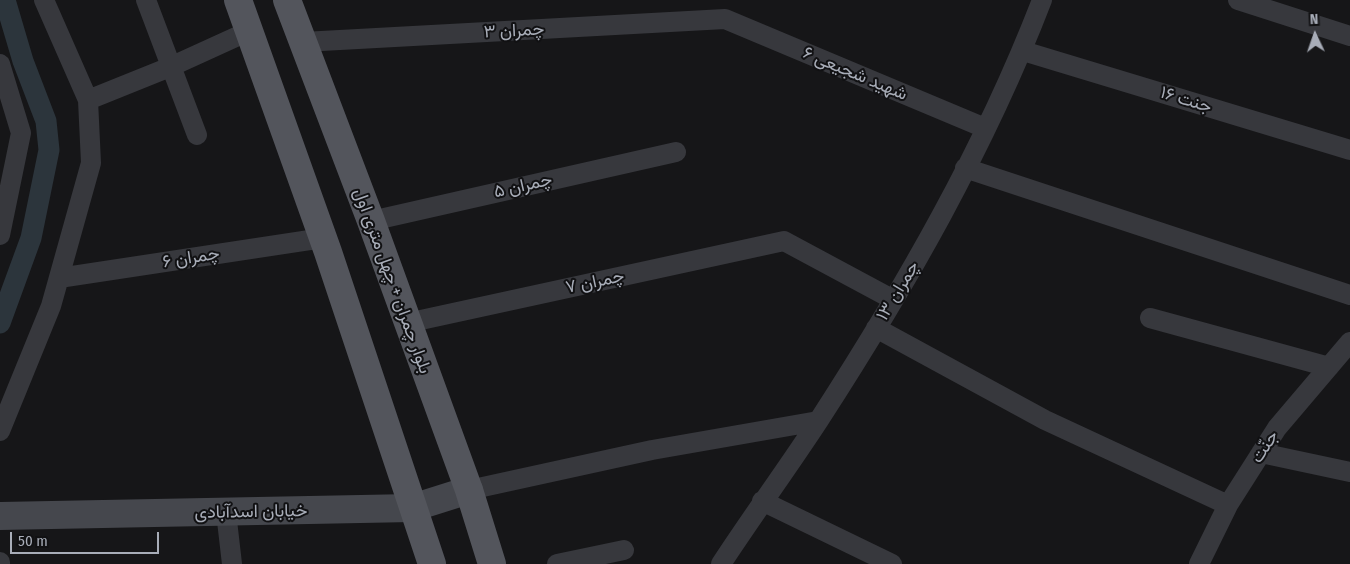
<!DOCTYPE html>
<html>
<head>
<meta charset="utf-8">
<style>
  body { margin:0 }
  #map { position:relative; width:1350px; height:564px; overflow:hidden; background:#161618; font-family:"Fira Sans Condensed",sans-serif }
  canvas { display:block }
  .north { position:absolute; left:1290px; top:10px; width:50px; height:50px; -webkit-text-stroke:4px #111113; paint-order:stroke; rotate:357deg; font-size:14px; font-weight:700; line-height:20px; text-align:center; color:#a8adb8 }
  .north::after { content:''; display:block; margin:auto; width:18px; height:22px; background:#a8adb8; clip-path:polygon(50% 0,100% 100%,50% 72%,0 100%) }
  .scale { position:absolute; left:10px; top:532px; width:149px; height:22px; box-sizing:border-box; border:2px solid #a8adb8; border-top:0; padding-left:6px; font-size:15px; line-height:18px; white-space:nowrap; color:#a8adb8; -webkit-text-stroke:4px #111113; paint-order:stroke }
</style>
</head>
<body>
<div id="map">
<canvas width="1350" height="564"></canvas>
<div class="north">N</div>
<div class="scale">50 m</div>
</div>
<script>
const g = document.querySelector('canvas').getContext('2d');
g.lineJoin = 'round';
function trace(path, color, width, dash) { g.strokeStyle = color; g.lineWidth = width; g.lineCap = dash ? 'butt' : 'round'; g.setLineDash(dash || []); g.stroke(path); }
function label(font, color, halo, rows, align = 'center') {
  g.font = font + ' "Fira Sans Condensed",Vazirmatn,sans-serif'; g.lineWidth = 4; g.setLineDash([]); g.textBaseline = 'middle'; g.strokeStyle = halo; g.fillStyle = color; for (const [text, x, y, turn = 0] of rows) {
    g.save(); g.translate(x, y); g.rotate((+turn || 0) * Math.PI / 180); g.textAlign = isNaN(turn) ? turn : align; if (halo) g.strokeText(text, 0, 0); g.fillText(text, 0, 0); g.restore();
  }
}
const canal = new Path2D(`
  M0,323L31,238L49,150L46,121L23,61L5,0`);
const minor = new Path2D(`
  M146,0L197,135
  M1238,0L1350,36
  M303,42L725,19L985,128
  M1023,51L1350,150
  M0,64L21,133L0,235
  M88,100L170,67L249,31
  M965,168L1350,295
  M371,221L676,152
  M59,278L323,238
  M1150,318L1329,367
  M407,323L784,241L892,299
  M876,328L1045,420L1228,505
  M0,431L51,306L91,163L88,100L44,0
  M1261,453L1350,472
  M469,490L652,450L818,421
  M762,501L892,564
  M226,512L232,564
  M0,562V564
  M557,564L624,550
  M721,564C753,515 787,469 819,420C905,287 985,148 1042,0
  M1199,564L1228,505L1277,428L1350,342`);
const secondary = new Path2D(`
  M0,516L412,508L469,490`);
const primary = new Path2D(`
  M238,0L328,252L432,564
  M287,0L371,221L469,490L492,564`);
const streetNames = [
  ["چمران ۳",514,31,-3],
  ["شهید شجیعی ۶",855,74,23],
  ["جنت ۱۶",1186,100,17],
  ["چمران ۵",523,186,-13],
  ["چمران ۶",191,258,-9],
  ["بلوار چمران + چهل متری اول",392,281,70],
  ["چمران ۷",595,282,-12],
  ["چمران ۱۳",898,291,-59],
  ["جنّت",1265,447,-57],
  ["خیابان اسدآبادی",251,512,-1]
];
trace(canal, '#2c353c', 21);
trace(minor, '#37383d', 20);
trace(secondary, '#45474d', 28);
trace(primary, '#53555c', 28);
label('18px', '#a8adb8', '#111113', streetNames);
</script>
</body>
</html>
